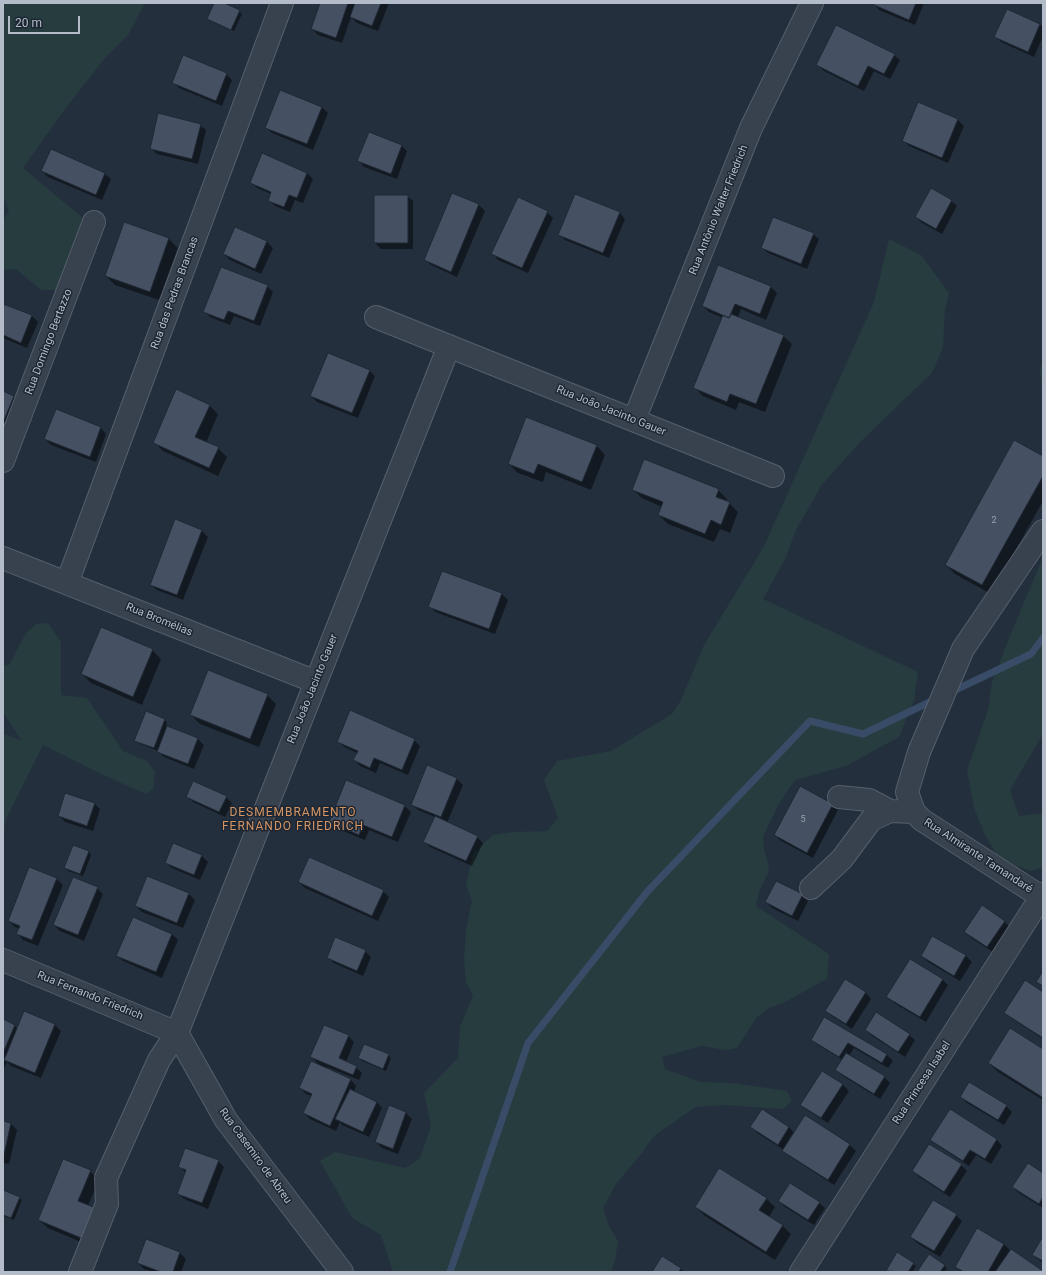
<!DOCTYPE html>
<meta charset="utf-8">
<style>
body{margin:0}
#map{position:relative;width:1046px;height:1275px;overflow:hidden;background:#242f3e;font-family:Roboto,sans-serif}
canvas{display:block}
.frame{position:absolute;inset:0;border:4px solid #b4bcc9;pointer-events:none}
.scale{position:absolute;left:8px;top:16px;width:72px;height:18px;box-sizing:border-box;border:2px solid #b4bcc9;border-top:0;padding-left:5px;font-size:12px;line-height:14px;white-space:nowrap;color:#b4bcc9;-webkit-text-stroke:3px #1d2633;paint-order:stroke}
</style>
<div id="map">
<canvas width="1046" height="1275"></canvas>
<div class="frame"></div>
<div class="scale">20 m</div>
</div>
<script>
const ctx = document.querySelector('canvas').getContext('2d');
ctx.lineJoin = 'round';
function fillPath(path, color) { ctx.fillStyle = color; ctx.fill(path, 'evenodd'); }
const shape = rows => new Path2D(rows.map(r => 'M' + r).join(''));
function stroke(path, color, width, dash) { ctx.strokeStyle = color; ctx.lineWidth = width; ctx.lineCap = dash ? 'butt' : 'round'; ctx.setLineDash(dash || []); ctx.stroke(path); }
function write(font, color, halo, rows, align = 'center') {
  ctx.font = font + ' Roboto,sans-serif'; ctx.lineWidth = 3; ctx.setLineDash([]); ctx.textBaseline = 'middle'; ctx.strokeStyle = halo; ctx.fillStyle = color; for (const [text, x, y, turn = 0] of rows) {
    ctx.save(); ctx.translate(x, y); ctx.rotate((+turn || 0) * Math.PI / 180); ctx.textAlign = isNaN(turn) ? turn : align; if (halo) ctx.strokeText(text, 0, 0); ctx.fillText(text, 0, 0); ctx.restore();
  }
}
fillPath(shape([
 [3,3,145,3,128,35,105,58,62,113,23,168,83,218,75,255,56,290,41,290,16,269,3,270,3,221,9,211,3,195],
 [889,239,921,255,949,293,945,309,943,348,932,373,861,441,821,486,796,530,785,559,763,599,918,672,914,700,899,737,846,766,795,780,780,802,763,837,764,849,769,866,768,873,759,892,756,906,829,954,827,979,785,1002,769,1008,757,1017,737,1048,725,1050,702,1046,662,1057,665,1069,701,1082,733,1083,787,1091,792,1101,783,1109,725,1105,696,1107,655,1135,641,1154,616,1184,603,1208,609,1226,618,1241,615,1260,611,1272,393,1272,381,1235,352,1218,320,1161,335,1152,406,1168,420,1158,431,1126,424,1093,458,1058,460,1026,473,996,466,982,464,959,466,929,472,901,466,885,473,853,493,835,513,832,547,831,558,818,544,780,557,761,611,751,672,714,681,700,704,645,763,548,874,302],
 [1043,362,1043,400,1040,369],
 [1043,557,1043,734,1010,790,1019,816,1043,813,1043,867,1031,871,999,859,984,833,974,808,967,770,988,710,992,682,1009,638],
 [48,623,61,642,61,695,87,698,123,751,147,761,155,772,154,783,153,789,146,794,99,773,43,745,6,819,3,834,3,734,21,740,3,712,3,666,9,665,26,633,36,624]
]), '#263c3f');
fillPath(shape([
 [215,3,221,3,239,11,242,14,234,31,211,21,208,18],
 [321,3,354,3,356,5,356,3,389,3,378,31,357,23,351,17,342,43,318,35,312,29],
 [874,3,924,3,915,25,879,10],
 [1007,10,1040,24,1043,28,1043,36,1034,57,1001,42,995,36],
 [894,55,900,60,890,79,874,71,864,91,824,71,818,65],
 [226,74,232,80,222,106,179,88,173,82],
 [281,91,322,107,328,113,313,150,272,133,266,127],
 [919,104,958,120,964,126,948,163,909,146,903,140],
 [200,125,206,130,198,164,157,154,151,148],
 [401,145,407,151,397,179,364,167,359,161],
 [51,150,105,174,111,179,102,200,48,177,42,171],
 [307,173,313,179,303,203,295,200,290,212,275,206,269,200,271,194,257,188,251,182],
 [452,194,479,205,485,211,457,277,431,265,425,260],
 [407,196,413,201,413,249,381,249,375,243],
 [951,201,957,206,942,234,922,223,916,217],
 [547,212,553,218,528,273,498,260,493,254],
 [620,213,625,219,609,258,565,240,559,234],
 [236,229,267,242,273,248,261,274,230,260,224,254],
 [813,234,819,239,807,269,768,253,762,247],
 [169,239,178,248,159,300,115,285,106,276],
 [719,266,771,287,777,293,766,320,741,309,738,317,783,336,792,344,765,412,739,402,736,410,703,396,694,387,723,318,709,312,703,306],
 [267,286,273,292,260,326,234,316,230,325,210,317,205,311],
 [3,305,32,316,38,322,27,348,3,338],
 [369,370,375,376,358,418,317,402,311,396],
 [3,393,14,397,19,403,10,425,3,422],
 [209,405,218,414,206,443,218,448,227,457,218,476,163,451,154,442],
 [527,419,597,446,605,455,591,490,546,472,543,482,518,473,509,464],
 [101,428,106,434,96,462,51,445,45,439],
 [1043,457,1043,501,991,594,955,574,946,565],
 [633,490,718,490,727,499,726,502,729,503,738,512,730,533,720,529,714,542,668,524,659,515,662,507,642,498],
 [176,521,202,531,208,537,183,600,157,590,151,585],
 [442,572,502,594,508,600,495,634,435,612,430,606],
 [152,650,161,659,142,705,91,683,82,674],
 [267,695,276,704,259,747,200,724,191,715],
 [147,713,165,720,167,723,166,727,198,739,204,745,194,769,164,757,158,751,138,743,135,741],
 [414,740,420,746,408,775,380,763,376,773,360,766,354,760,357,753,344,747,338,741],
 [428,767,457,779,463,785,447,823,477,837,483,843,472,866,430,847,424,841,435,817,418,810,412,804],
 [347,782,405,806,411,812,398,842,369,830,365,840,336,828,330,822],
 [187,796,226,797,232,803,225,817,193,802],
 [95,804,100,809,93,831,65,822,59,816],
 [832,804,838,810,813,858,781,841,775,835],
 [174,844,202,856,208,862,200,880,172,868,166,863],
 [73,846,89,852,91,855,83,876,68,871,65,868],
 [30,868,57,879,63,885,38,946,23,940,18,934,20,929,15,927,9,921],
 [148,877,189,894,195,900,183,928,142,912,136,906],
 [299,882,383,891,389,897,378,921,305,888],
 [97,888,103,894,84,941,60,931,54,925],
 [802,895,808,901,798,921,772,908,766,902],
 [134,918,172,934,178,940,162,978,123,961,117,955],
 [1004,921,1010,927,993,952,971,938,966,932],
 [933,937,966,956,972,962,960,981,928,962,922,956],
 [365,951,371,957,363,976,334,963,328,957],
 [942,979,948,985,926,1022,894,1003,888,997],
 [846,980,866,993,871,999,852,1029,832,1016,826,1010],
 [1043,993,1043,1039,1011,1018,1005,1013],
 [25,1013,55,1025,61,1031,41,1078,11,1066,7,1062,3,1071,3,1020,15,1026,18,1029],
 [825,1019,887,1055,893,1061,888,1068,854,1048,849,1056,884,1077,890,1083,880,1099,843,1076,837,1070,843,1060,818,1045,812,1040],
 [866,1030,909,1035,915,1040,905,1057,872,1036],
 [348,1036,354,1042,346,1062,356,1067,362,1073,359,1080,327,1067,327,1069,351,1080,356,1086,354,1092,377,1102,382,1108,369,1137,342,1125,340,1122,336,1131,310,1119,304,1113,312,1096,306,1094,300,1088,320,1066,312,1057],
 [1043,1050,1043,1100,998,1072,989,1063],
 [388,1055,391,1058,386,1071,362,1061,359,1058],
 [822,1072,843,1085,849,1091,828,1123,807,1110,801,1104],
 [961,1097,1006,1106,1012,1112,1004,1125,967,1103],
 [390,1107,406,1113,412,1119,398,1154,382,1148,376,1142],
 [950,1110,997,1140,1002,1146,991,1164,976,1155,969,1166,937,1145,931,1139],
 [805,1117,850,1145,856,1151,834,1185,789,1156,784,1150,757,1133,752,1127,789,1127,794,1133],
 [3,1122,11,1124,17,1130,9,1164,3,1163],
 [218,1161,224,1167,208,1209,184,1199,178,1193,186,1173,179,1166],
 [961,1165,967,1171,950,1197,919,1177,913,1171],
 [90,1171,99,1180,88,1206,95,1248,48,1228,39,1220],
 [1043,1174,1043,1208,1019,1193,1013,1187],
 [3,1191,19,1198,22,1200,14,1220,3,1216],
 [766,1198,775,1207,769,1217,782,1225,791,1234,775,1260,705,1216,696,1207],
 [779,1201,819,1203,825,1208,814,1225,785,1207],
 [956,1215,962,1221,940,1257,917,1243,911,1237],
 [1043,1238,1043,1263,1033,1255],
 [146,1241,180,1253,186,1259,181,1272,153,1272,144,1269,138,1263],
 [1004,1244,1011,1251,1043,1272,962,1272,956,1266],
 [897,1254,916,1266,912,1272,887,1271],
 [662,1257,681,1269,684,1272,653,1272],
 [944,1265,947,1268,944,1272,919,1272]
]), '#0007');
stroke(shape([
 [949,693,1031,654,1043,638],
 [450,1272,528,1043,647,892,810,721,863,734,936,699]
]), '#394c67', 7);
const building = shape([
 [214,3,224,3,240,10,231,30,207,19,214,3],
 [320,3,348,3,336,38,311,29,320,3],
 [355,3,381,3,372,26,350,17,355,3],
 [872,3,916,3,909,20,872,4,872,3],
 [1007,9,1040,24,1028,52,994,37,1007,9],
 [836,25,895,54,884,74,868,66,858,86,816,65,836,25],
 [183,55,227,73,216,101,172,83,183,55],
 [280,90,322,107,307,144,265,128,280,90],
 [918,102,958,119,942,158,902,141,918,102],
 [158,113,201,124,192,159,150,149,158,113],
 [369,132,402,145,391,174,357,161,369,132],
 [51,149,105,173,96,195,41,171,51,149],
 [262,153,307,173,297,198,289,195,284,207,268,201,271,192,250,183,262,153],
 [931,188,952,200,936,229,915,217,931,188],
 [452,193,479,204,451,272,424,260,452,193],
 [575,194,620,212,603,253,558,235,575,194],
 [374,195,408,195,408,243,374,243,374,195],
 [518,197,548,211,522,268,491,254,518,197],
 [773,217,814,233,801,264,761,248,773,217],
 [124,222,169,238,150,292,105,276,124,222],
 [235,227,267,241,255,269,223,254,235,227],
 [718,265,771,286,760,314,735,304,729,318,702,306,718,265],
 [221,267,268,285,254,321,228,311,224,320,203,312,221,267],
 [3,304,32,315,21,343,3,335,3,304],
 [731,314,784,335,756,404,730,394,727,402,693,388,723,315,729,318,731,314],
 [328,353,370,370,352,413,310,396,328,353],
 [176,389,210,405,195,437,219,447,209,468,153,443,176,389],
 [3,391,14,396,4,420,3,419,3,391],
 [56,409,101,427,90,457,44,439,56,409],
 [526,417,597,445,582,482,538,464,534,474,508,464,526,417],
 [1014,440,1043,456,1043,476,982,585,945,565,1014,440],
 [644,459,719,489,716,497,730,502,721,525,711,520,705,534,658,515,663,502,632,490,644,459],
 [175,519,202,530,177,595,150,585,175,519],
 [442,571,502,593,489,629,428,607,442,571],
 [101,627,153,649,133,697,81,674,101,627],
 [208,670,268,694,250,739,190,715,208,670],
 [350,710,415,739,402,770,374,758,370,768,353,760,358,751,337,742,350,710],
 [146,711,165,719,154,748,134,741,146,711],
 [167,726,198,738,188,764,157,752,167,726],
 [427,765,457,778,441,817,411,805,427,765],
 [346,780,405,805,392,837,363,825,359,835,329,822,346,780],
 [193,781,227,796,219,812,186,797,193,781],
 [800,786,833,804,807,853,774,835,800,786],
 [65,793,95,803,87,826,58,816,65,793],
 [435,816,478,836,466,861,423,842,435,816],
 [173,843,202,855,194,875,165,863,173,843],
 [73,845,89,851,80,874,64,868,73,845],
 [309,857,384,890,372,916,298,882,309,857],
 [29,867,57,878,32,940,16,934,20,926,8,921,29,867],
 [147,876,189,893,177,923,135,906,147,876],
 [73,877,98,887,78,935,53,925,73,877],
 [776,881,803,894,792,916,765,902,776,881],
 [982,905,1005,921,987,947,964,932,982,905],
 [133,917,172,934,156,972,116,956,133,917],
 [932,936,966,955,954,976,921,956,932,936],
 [335,937,366,950,357,971,327,958,335,937],
 [910,959,943,979,920,1017,886,997,910,959],
 [1043,971,1043,986,1036,982,1043,971],
 [845,979,866,992,846,1024,825,1011,845,979],
 [1025,980,1043,992,1043,1038,1004,1013,1025,980],
 [24,1011,55,1024,35,1073,4,1060,24,1011],
 [876,1012,910,1034,898,1052,865,1030,876,1012],
 [824,1017,887,1054,882,1063,848,1043,839,1057,811,1040,824,1017],
 [3,1019,15,1025,3,1053,3,1019],
 [324,1025,349,1035,339,1058,357,1066,353,1075,310,1057,324,1025],
 [1010,1028,1043,1049,1043,1095,1042,1097,988,1063,1010,1028],
 [364,1044,389,1054,383,1069,358,1058,364,1044],
 [846,1053,885,1076,874,1094,835,1070,846,1053],
 [311,1061,351,1079,330,1126,303,1113,312,1094,299,1088,311,1061],
 [822,1071,843,1084,821,1118,800,1105,822,1071],
 [969,1082,1007,1105,998,1120,960,1097,969,1082],
 [350,1089,377,1102,363,1132,335,1119,350,1089],
 [389,1105,406,1112,393,1149,375,1142,389,1105],
 [762,1109,789,1127,778,1145,750,1127,762,1109],
 [950,1109,997,1139,985,1159,970,1150,963,1161,930,1140,950,1109],
 [805,1115,850,1144,828,1180,782,1151,805,1115],
 [3,1121,11,1123,3,1159,3,1121],
 [929,1144,962,1164,944,1192,912,1171,929,1144],
 [185,1148,219,1160,202,1203,177,1194,186,1170,178,1167,185,1148],
 [63,1159,91,1170,78,1201,98,1209,86,1240,38,1220,63,1159],
 [1028,1163,1043,1173,1043,1197,1039,1204,1012,1187,1028,1163],
 [719,1168,767,1198,759,1210,783,1225,766,1252,695,1207,719,1168],
 [790,1183,820,1202,808,1220,778,1201,790,1183],
 [3,1190,20,1197,11,1218,3,1215,3,1190],
 [933,1200,957,1214,934,1251,910,1237,933,1200],
 [977,1228,1004,1244,988,1272,964,1272,955,1267,977,1228],
 [1043,1236,1043,1261,1032,1255,1043,1236],
 [146,1239,180,1252,173,1272,161,1272,137,1263,146,1239],
 [1011,1249,1043,1271,1043,1272,995,1272,1011,1249],
 [897,1252,914,1263,908,1272,886,1271,897,1252],
 [929,1254,945,1265,940,1272,917,1272,929,1254],
 [662,1256,681,1268,679,1272,652,1272,662,1256]
]);
fillPath(building, '#455162');
stroke(building, '#1f2835', 1);
const minor = shape([
 [376,317,773,476],
 [634,420,751,128,812,3],
 [3,461,94,222],
 [1043,531,963,649,919,752,907,792,914,812,922,820,1043,898],
 [3,558,316,682],
 [67,583,282,3],
 [839,797,869,800,890,811],
 [811,888,842,859,871,820,890,811,914,812],
 [3,960,177,1033],
 [177,1033,226,1120,342,1272],
 [80,1272,107,1204,106,1178,159,1060,177,1033,449,346],
 [801,1272,1043,894]
]);
stroke(minor, '#565f6c', 24);
stroke(minor, '#38414e', 22);
write('9px', '#98a1af', null, [
 ["2",994,521],
 ["5",803,820]
]);
write('11px', '#b4bcc9', '#1d2633', [
 ["Rua Antônio Walter Friedrich",719,210,-68],
 ["Rua das Pedras Brancas",175,293,-70],
 ["Rua Domingo Bertazzo",49,342,-69],
 ["Rua João Jacinto Gauer",611,411,22],
 ["Rua Bromélias",159,620,22],
 ["Rua João Jacinto Gauer",313,689,-68],
 ["Rua Almirante Tamandaré",978,856,33],
 ["Rua Fernando Friedrich",90,996,22],
 ["Rua Princesa Isabel",922,1083,-57],
 ["Rua Casemiro de Abreu",255,1156,54]
]);
ctx.letterSpacing = '1px';
write('12px', '#d59563', '#1d2633', [
 ["DESMEMBRAMENTO",293,813],
 ["FERNANDO FRIEDRICH",293,827]
]);
ctx.letterSpacing = '0px';
</script>
